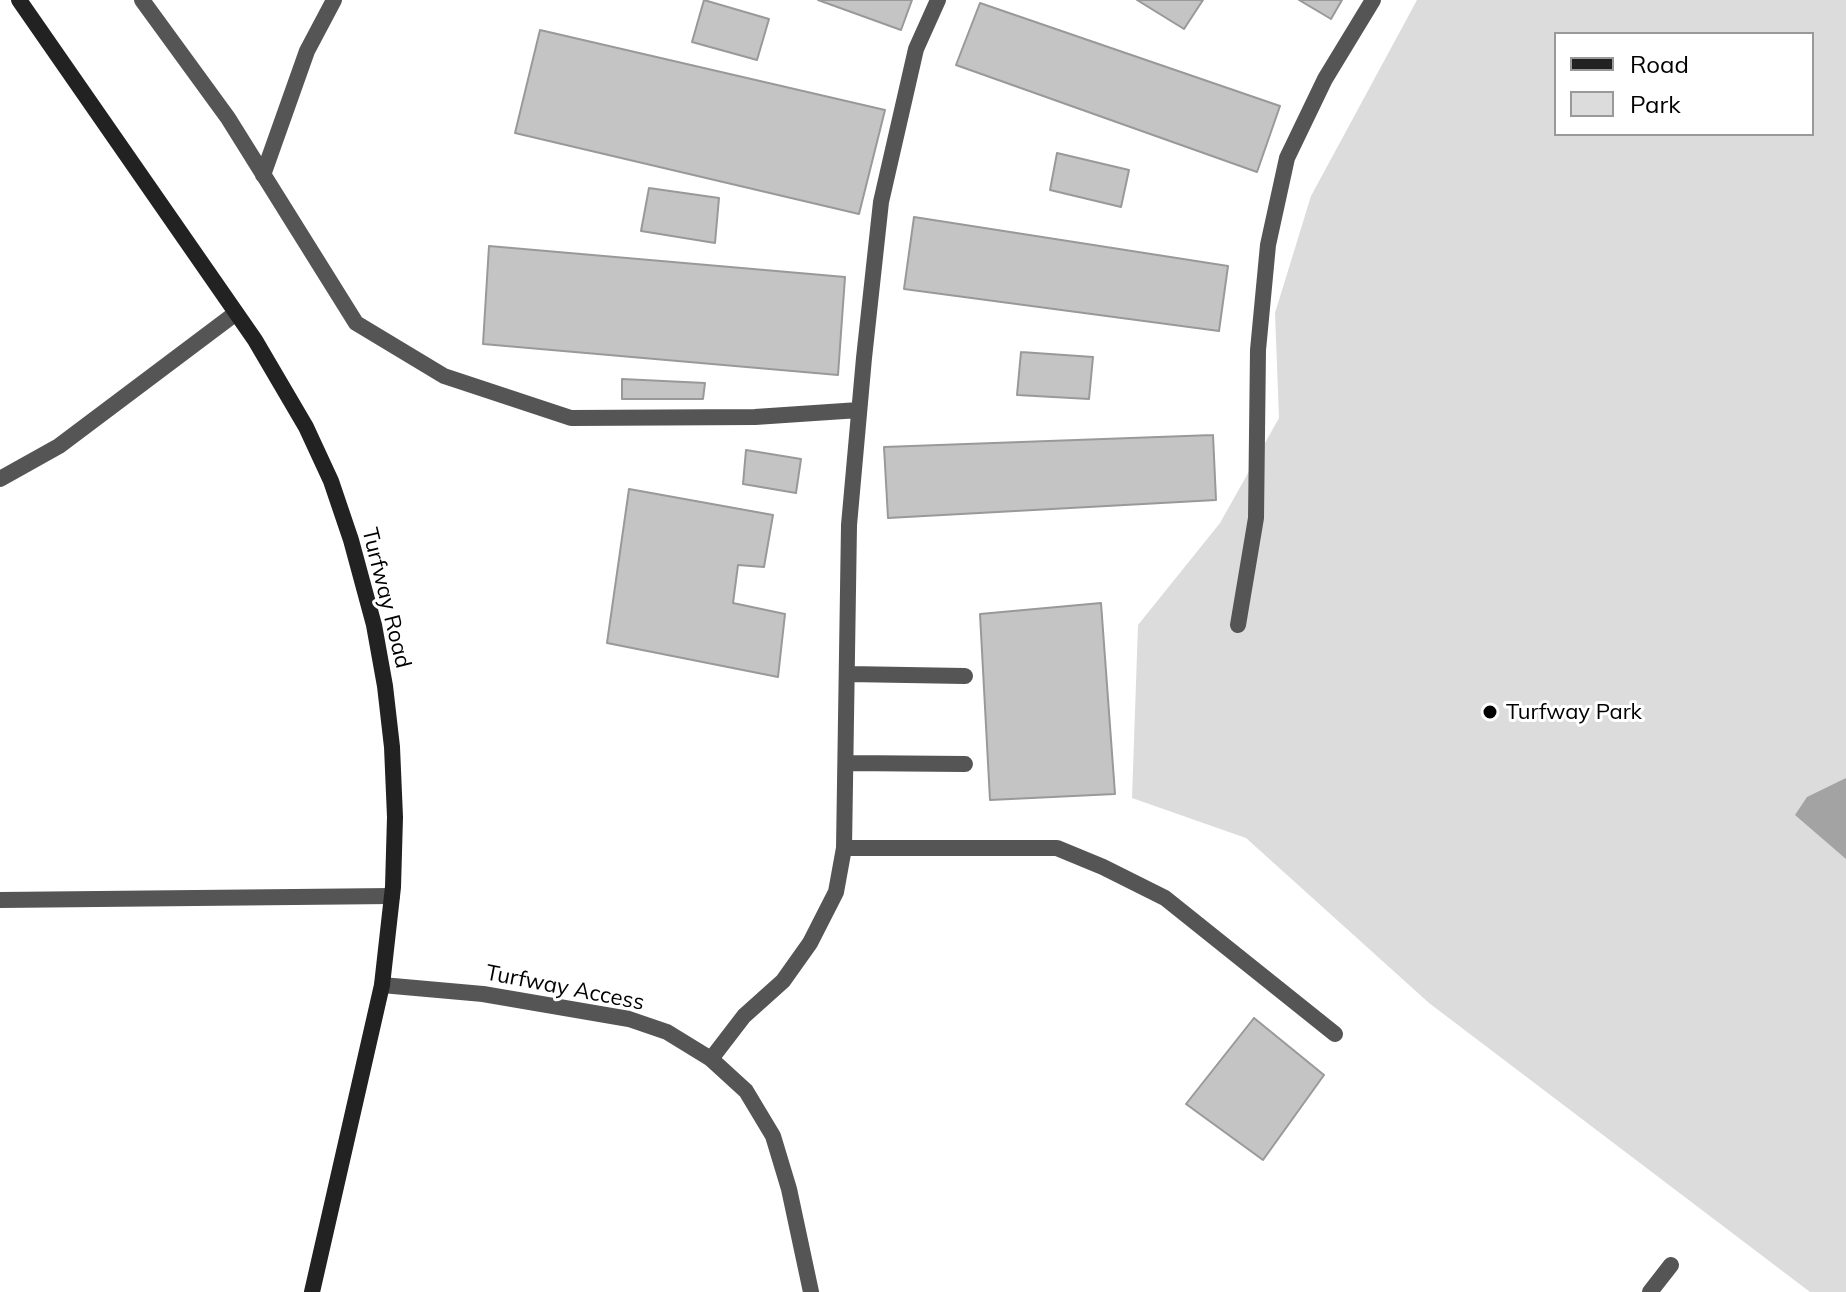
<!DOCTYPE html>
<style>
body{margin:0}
#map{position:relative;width:1846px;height:1292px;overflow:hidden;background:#fff;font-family:Mulish,sans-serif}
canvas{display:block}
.legend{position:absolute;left:1554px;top:32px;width:260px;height:104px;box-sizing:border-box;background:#fff;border:2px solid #999;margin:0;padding:10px 14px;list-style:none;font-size:24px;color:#000}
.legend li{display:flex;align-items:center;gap:16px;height:40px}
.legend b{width:40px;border:2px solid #999}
</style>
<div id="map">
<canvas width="1846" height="1292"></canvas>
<ul class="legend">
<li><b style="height:10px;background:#222"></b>Road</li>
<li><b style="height:22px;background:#dcdcdc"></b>Park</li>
</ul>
</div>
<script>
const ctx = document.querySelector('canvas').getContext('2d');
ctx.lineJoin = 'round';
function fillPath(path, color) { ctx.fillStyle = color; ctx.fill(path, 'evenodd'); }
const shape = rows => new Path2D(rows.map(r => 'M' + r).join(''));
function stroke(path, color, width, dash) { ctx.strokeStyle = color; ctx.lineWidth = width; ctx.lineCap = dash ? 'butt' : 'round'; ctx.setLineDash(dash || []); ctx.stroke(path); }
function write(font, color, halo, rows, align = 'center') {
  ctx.font = font + ' Mulish,sans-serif'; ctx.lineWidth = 6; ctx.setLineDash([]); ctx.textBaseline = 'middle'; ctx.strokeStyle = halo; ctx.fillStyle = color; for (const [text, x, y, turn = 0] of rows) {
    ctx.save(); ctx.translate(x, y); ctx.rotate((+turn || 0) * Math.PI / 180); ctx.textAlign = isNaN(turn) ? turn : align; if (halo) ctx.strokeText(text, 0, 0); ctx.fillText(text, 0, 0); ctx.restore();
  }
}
fillPath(shape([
 [1417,0,1846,0,1846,1292,1810,1292,1429,1003,1246,838,1132,798,1138,625,1220,523,1279,418,1275,313,1311,196],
 [1556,34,1812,34,1812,134,1556,134]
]), '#dcdcdc');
fillPath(shape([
 [1846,778,1846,859,1795,815,1807,797]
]), '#a3a3a3');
const building = shape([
 [704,0,769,19,757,60,692,42,704,0],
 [818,0,912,0,901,30,818,0],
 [1137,0,1203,0,1184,29,1137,0],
 [1299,0,1342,0,1331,19,1299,0],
 [980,3,1280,106,1257,172,956,65,980,3],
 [540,30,885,110,859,214,515,133,540,30],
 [1057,153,1129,170,1121,207,1050,190,1057,153],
 [649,188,719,198,715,243,641,231,649,188],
 [914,217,1228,266,1219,331,904,289,914,217],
 [489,246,845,277,838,375,483,344,489,246],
 [1021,352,1093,357,1089,399,1017,395,1021,352],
 [622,379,705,383,703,399,622,399,622,379],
 [1213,435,1216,500,888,518,884,447,1213,435],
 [746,450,801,459,796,493,743,484,746,450],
 [629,489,773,515,764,567,738,565,733,603,785,614,778,677,607,643,629,489],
 [1101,603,1115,794,990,800,980,614,1101,603],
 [1254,1018,1324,1075,1263,1160,1186,1104,1254,1018]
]);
fillPath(building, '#c4c4c4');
stroke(building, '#999', 2);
stroke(shape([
 [142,0,228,118,356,323,444,376,571,418,755,417,859,410],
 [263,175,307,51,334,0],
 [0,479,59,446,236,313],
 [1238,625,1256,518,1258,350,1268,245,1287,158,1325,79,1373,0],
 [848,674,965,676],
 [846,763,965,764],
 [844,848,1057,848,1103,867,1165,898,1335,1034],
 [0,900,392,896],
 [711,1059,744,1016,783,981,810,943,836,892,844,848,849,525,864,358,881,202,916,49,938,0],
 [1650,1292,1671,1265]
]), '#555', 16);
stroke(shape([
 [382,985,483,994,629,1019,667,1032,711,1059,746,1091,773,1136,789,1189,811,1292]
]), '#555', 16);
stroke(shape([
 [19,0,255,340,306,427,331,481,351,540,374,625,385,686,392,747,395,817,393,887,382,985,312,1292]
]), '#222', 16);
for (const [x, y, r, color] of [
 [1490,712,8,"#000"]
]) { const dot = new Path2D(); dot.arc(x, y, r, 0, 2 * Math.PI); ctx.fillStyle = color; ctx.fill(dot); stroke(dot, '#fff', 3); }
write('22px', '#000', '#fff', [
 ["Turfway Road",386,598,76],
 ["Turfway Access",565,988,11]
]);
write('22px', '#000', '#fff', [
 ["Turfway Park",1506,712]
], 'left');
</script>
